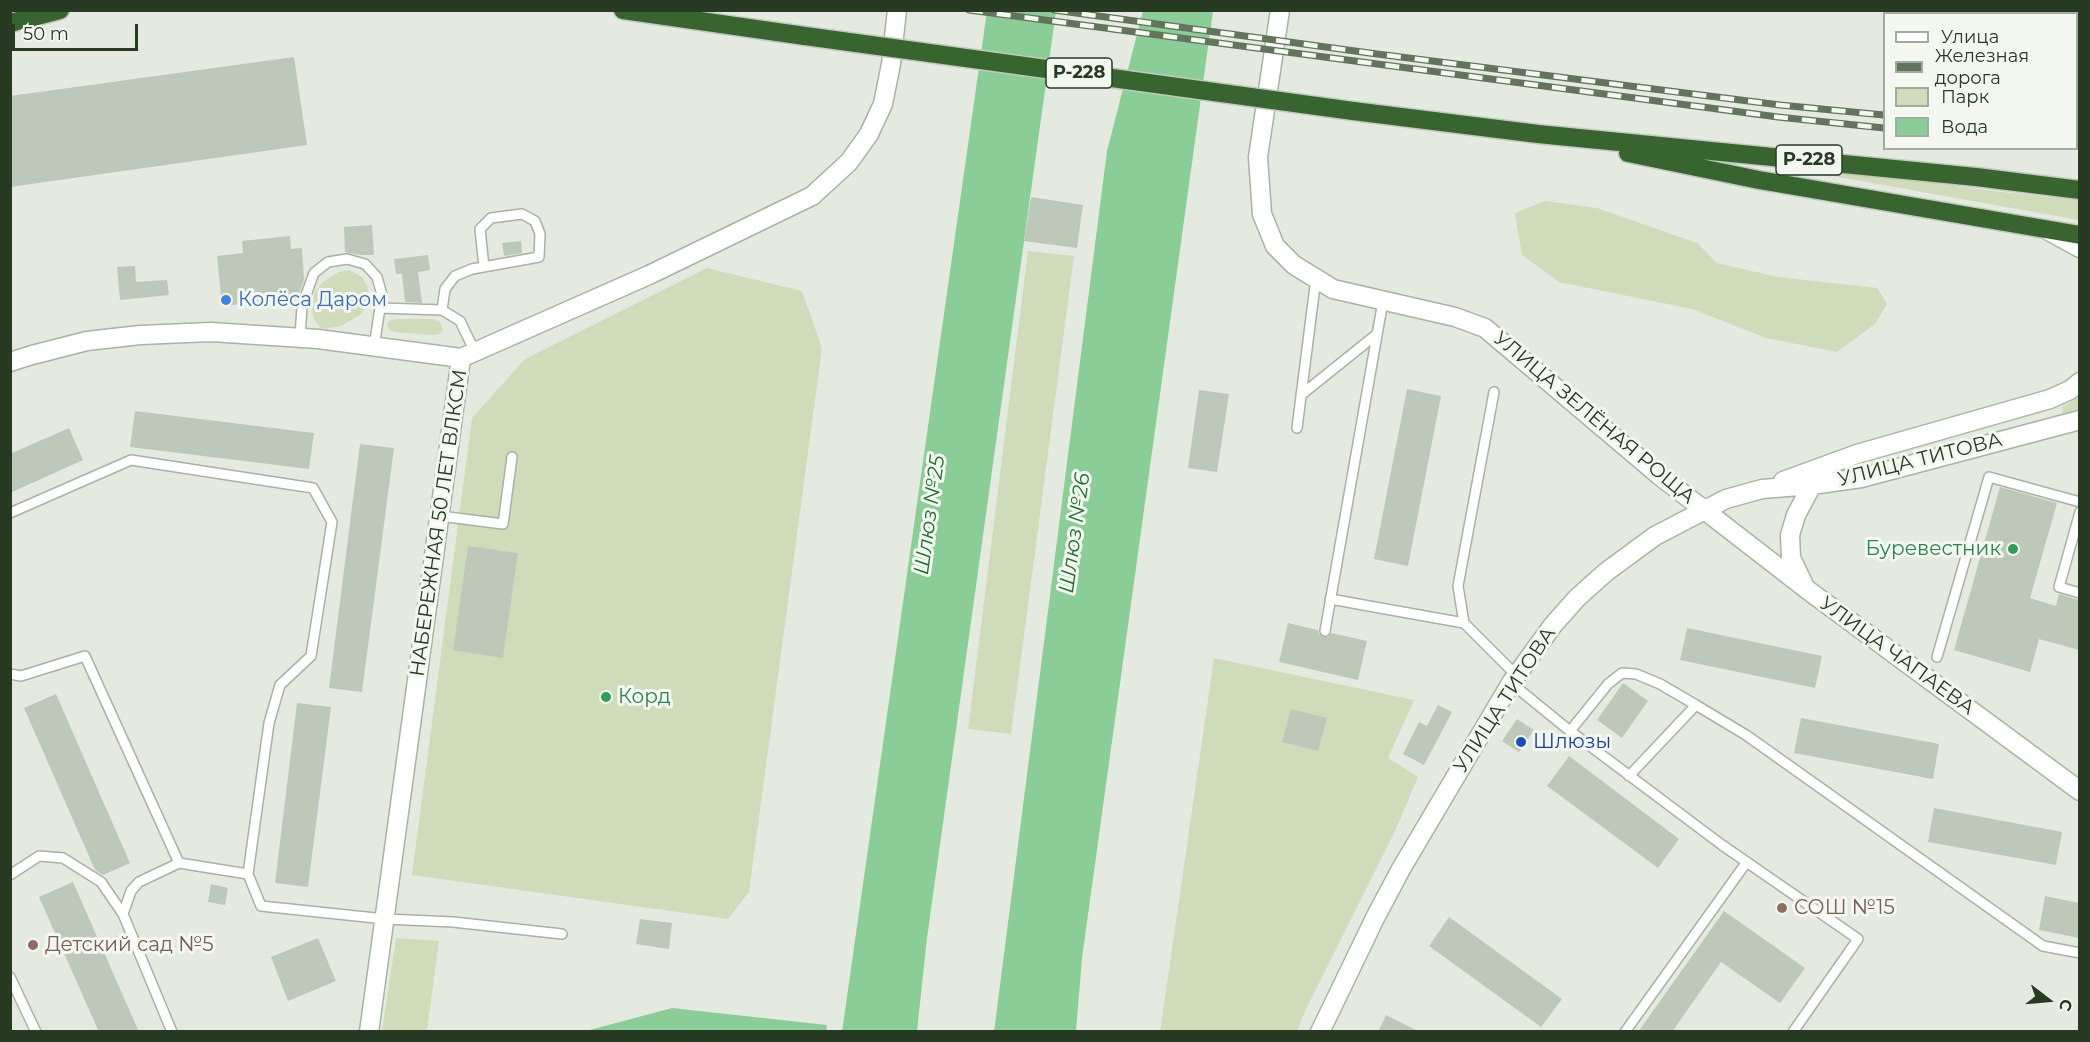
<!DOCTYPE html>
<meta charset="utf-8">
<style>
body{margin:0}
#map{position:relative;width:2090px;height:1042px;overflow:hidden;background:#e4eae0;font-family:Montserrat,sans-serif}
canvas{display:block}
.frame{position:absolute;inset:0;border:12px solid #273a22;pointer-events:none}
.legend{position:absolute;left:1883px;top:12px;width:195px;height:138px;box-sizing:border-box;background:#f3f7f0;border:2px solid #a1ab9e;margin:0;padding:8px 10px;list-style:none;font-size:18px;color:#273a22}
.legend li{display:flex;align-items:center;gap:12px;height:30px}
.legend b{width:30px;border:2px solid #a1ab9e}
.north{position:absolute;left:2018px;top:970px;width:60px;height:60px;-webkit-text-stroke:4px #f3f7f0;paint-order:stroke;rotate:106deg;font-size:16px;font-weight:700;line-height:24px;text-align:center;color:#273a22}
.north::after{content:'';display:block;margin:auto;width:21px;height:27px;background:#273a22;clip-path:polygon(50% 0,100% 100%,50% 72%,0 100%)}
.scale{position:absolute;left:12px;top:24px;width:126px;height:27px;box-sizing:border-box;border:3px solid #273a22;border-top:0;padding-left:8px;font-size:18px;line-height:21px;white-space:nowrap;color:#273a22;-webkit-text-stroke:4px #f3f7f0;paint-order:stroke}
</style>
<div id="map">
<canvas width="2090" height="1042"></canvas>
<div class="frame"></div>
<ul class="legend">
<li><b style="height:8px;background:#fff"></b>Улица</li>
<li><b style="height:8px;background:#62755c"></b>Железная дорога</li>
<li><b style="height:16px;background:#d0dbba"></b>Парк</li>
<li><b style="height:16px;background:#8acd97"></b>Вода</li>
</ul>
<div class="north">С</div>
<div class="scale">50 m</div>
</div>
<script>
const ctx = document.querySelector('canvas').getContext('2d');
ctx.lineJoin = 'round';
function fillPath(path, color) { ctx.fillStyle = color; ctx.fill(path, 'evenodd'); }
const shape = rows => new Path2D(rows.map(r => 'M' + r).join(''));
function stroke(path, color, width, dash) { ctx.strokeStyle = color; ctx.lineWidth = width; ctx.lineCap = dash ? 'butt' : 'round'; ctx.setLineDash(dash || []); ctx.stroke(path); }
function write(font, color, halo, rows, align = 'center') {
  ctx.font = font + ' Montserrat,sans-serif'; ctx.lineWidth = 6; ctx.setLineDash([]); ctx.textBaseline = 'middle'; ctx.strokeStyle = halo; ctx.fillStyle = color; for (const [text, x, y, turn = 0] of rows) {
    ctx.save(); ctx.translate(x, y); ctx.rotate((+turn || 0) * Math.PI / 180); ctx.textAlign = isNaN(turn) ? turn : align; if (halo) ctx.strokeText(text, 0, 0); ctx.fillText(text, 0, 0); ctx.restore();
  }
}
fillPath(shape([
 [1778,160,1992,191,2079,200,2079,220,1777,166],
 [1545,201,1597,208,1697,243,1717,263,1778,277,1877,288,1887,304,1875,324,1837,352,1766,338,1692,309,1559,282,1522,255,1515,213],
 [1028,251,1074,256,1011,734,968,729],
 [707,268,802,291,822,348,749,892,728,919,412,875,472,418,525,359],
 [349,270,362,277,368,287,369,299,366,307,360,315,341,326,324,329,319,326,314,319,311,307,315,292,323,282,339,272],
 [395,319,433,319,440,322,443,330,439,334,433,335,394,332,389,330,387,326,389,321],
 [2079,397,2079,410,2063,415,2062,407],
 [1214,658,1414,700,1388,758,1418,777,1396,829,1305,1011,1297,1031,1160,1032],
 [396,938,439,941,427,1031,382,1031]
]), '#d0dbba');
fillPath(shape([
 [987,11,1056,11,927,938,917,1031,842,1032],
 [1143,11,1213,11,1082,958,1076,1031,994,1032,1107,151],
 [672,1008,827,1025,826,1032,586,1031]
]), '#8acd97');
fillPath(shape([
 [294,57,307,145,10,187,10,96],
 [1031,197,1083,205,1077,248,1024,241],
 [372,225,374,255,360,255,345,252,344,227],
 [290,236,291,249,302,248,304,280,297,300,222,306,217,256,243,253,242,241],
 [521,241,522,253,504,256,502,243],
 [428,255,430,270,418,272,422,303,405,302,402,274,396,274,394,259],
 [135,266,136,282,167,280,169,295,120,300,117,267],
 [1407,389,1441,396,1408,566,1374,559],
 [1199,390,1229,394,1217,472,1188,468],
 [135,411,314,433,309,469,130,447],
 [69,428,83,460,10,493,10,454],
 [360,444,394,448,362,692,329,688],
 [2000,487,2057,503,2030,598,2056,606,2059,594,2079,600,2079,650,2039,639,2030,672,1954,650],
 [468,546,518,553,503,658,453,650],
 [1288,623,1318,630,1319,634,1323,637,1328,637,1331,633,1367,641,1358,680,1279,662],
 [1687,628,1822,656,1815,688,1680,660],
 [1623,683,1648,701,1622,738,1597,720],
 [56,694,130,863,103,875,95,870,24,708],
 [297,703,331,707,308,887,275,883],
 [1438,705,1452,712,1424,765,1403,754,1419,722,1427,726],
 [1291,709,1327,718,1318,751,1282,742],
 [1801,718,1939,744,1933,779,1794,753],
 [1517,719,1534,730,1519,752,1502,741],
 [1569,756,1679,839,1658,868,1547,786],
 [1934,808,2062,832,2056,865,1928,842],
 [73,882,139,1032,99,1032,39,897],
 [211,884,228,888,225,905,208,902],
 [2045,896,2079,903,2079,938,2039,930],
 [1724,911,1805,968,1780,1003,1721,962,1672,1032,1638,1032],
 [1449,917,1562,999,1541,1027,1429,946],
 [640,919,672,923,669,949,636,944],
 [318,938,336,981,288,1001,271,957],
 [1386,1015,1420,1032,1378,1032]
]), '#bec8b9');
const lane = shape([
 [380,308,442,310,460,321,475,352],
 [442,310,445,289,455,276,472,269,539,257,540,234,535,221,522,214,491,218,480,229,484,267],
 [300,338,302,306,314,273,328,262,347,259,365,264,377,277,382,295,374,347],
 [1494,392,1458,586,1464,623,1516,675],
 [1301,395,1377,334],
 [1297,428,1316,278],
 [2080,512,2059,587,2080,593],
 [10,513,131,460,313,488,332,522,311,656,280,685,269,723,248,874,261,906,385,919,453,922,562,934],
 [440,516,503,524,512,457],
 [1330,599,1464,623],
 [1325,631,1383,301],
 [1937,657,1989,477,2080,502],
 [10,674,21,676,85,656,179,863],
 [1511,683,1570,731,1722,845,1858,939,1793,1032],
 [1570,731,1608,684,1622,673,1636,674,1660,684,1696,705],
 [1629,776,1696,705,1746,735,2043,946,2080,953],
 [10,875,39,856,63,858,101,882,123,914],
 [10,977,36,1032],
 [172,1032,123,914,131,891,139,882,179,863,248,874],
 [1625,1032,1746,863]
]);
const street = shape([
 [1280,10,1258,157,1262,214,1275,246,1294,265,1333,289,1455,317,1485,328,1660,476,1703,509],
 [461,358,649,275,812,196,849,162,869,134,883,104,891,64,897,10]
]);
const secondary = shape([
 [2049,231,2080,248],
 [10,362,32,355,87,341,140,335,211,332,318,339,461,358,369,1032],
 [1783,481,1857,454,2050,399,2070,390,2080,382],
 [1703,509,1805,588,2080,791],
 [1803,583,1791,558,1790,535,1796,515,1812,485],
 [1320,1032,1375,918,1401,869,1511,683,1553,625,1577,598,1606,572,1655,536,1726,499,1762,489,1812,485,1861,478,2080,420]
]);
const highway = shape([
 [623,10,805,36],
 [10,23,60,10],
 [1353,111,1538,134,1976,177,2080,190],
 [1628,153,1759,180,2080,235]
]);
stroke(lane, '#a8b2a3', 12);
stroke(street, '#a8b2a3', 21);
stroke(secondary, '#a6b5a0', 21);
stroke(highway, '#c3c8c1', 21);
stroke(lane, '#fff', 9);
stroke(street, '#fff', 18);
stroke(secondary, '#fff', 18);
stroke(highway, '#38642f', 18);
const rail = shape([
 [969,10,1778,117,1884,128],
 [1054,10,1377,54,1780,105,1884,115],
 [2076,132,2080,132],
 [2076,144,2080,145]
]);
stroke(rail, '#62755c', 7);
stroke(rail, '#f3f7f0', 4.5, [14]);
const highwayBridge = shape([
 [805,36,1353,111]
]);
stroke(highwayBridge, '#c3c8c1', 21, []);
stroke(highwayBridge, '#38642f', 18);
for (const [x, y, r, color] of [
 [226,300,6,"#3f7fe0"],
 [2013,549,6,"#2e9e5b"],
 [606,697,6,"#2e9e5b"],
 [1521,742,6,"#1a4fb4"],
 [1782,908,6,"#8d6e63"],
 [33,945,6,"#8d6e63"]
]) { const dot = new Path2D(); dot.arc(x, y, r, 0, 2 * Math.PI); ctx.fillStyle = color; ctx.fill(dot); stroke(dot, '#f3f7f0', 2); }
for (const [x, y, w] of [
 [1079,73,66],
 [1809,160,66]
]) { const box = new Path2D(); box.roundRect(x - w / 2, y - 15, w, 30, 4.5); ctx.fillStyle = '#f3f7f0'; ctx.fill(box); stroke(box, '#273a22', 1.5); }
write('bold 18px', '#273a22', null, [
 ["Р-228",1079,73],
 ["Р-228",1809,160]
]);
write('20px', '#366cbe', '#f3f7f0', [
 ["Колёса Даром",238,300]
], 'left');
write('20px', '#273a22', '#f3f7f0', [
 ["УЛИЦА ЗЕЛЁНАЯ РОЩА",1594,418,40],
 ["УЛИЦА ТИТОВА",1920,460,-14],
 ["НАБЕРЕЖНАЯ 50 ЛЕТ ВЛКСМ",439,523,-82],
 ["УЛИЦА ЧАПАЕВА",1897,656,36],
 ["УЛИЦА ТИТОВА",1505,700,-57]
]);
write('20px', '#27864d', '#f3f7f0', [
 ["Буревестник",2001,549],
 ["Корд",618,697,"left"]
], 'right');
write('20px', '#164399', '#f3f7f0', [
 ["Шлюзы",1533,742]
], 'left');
write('20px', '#785e54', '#f3f7f0', [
 ["СОШ №15",1794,908],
 ["Детский сад №5",45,945]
], 'left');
write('italic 21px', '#1f7231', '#f3f7f0', [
 ["Шлюз №25",930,515,-82],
 ["Шлюз №26",1075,533,-82]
]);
</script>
